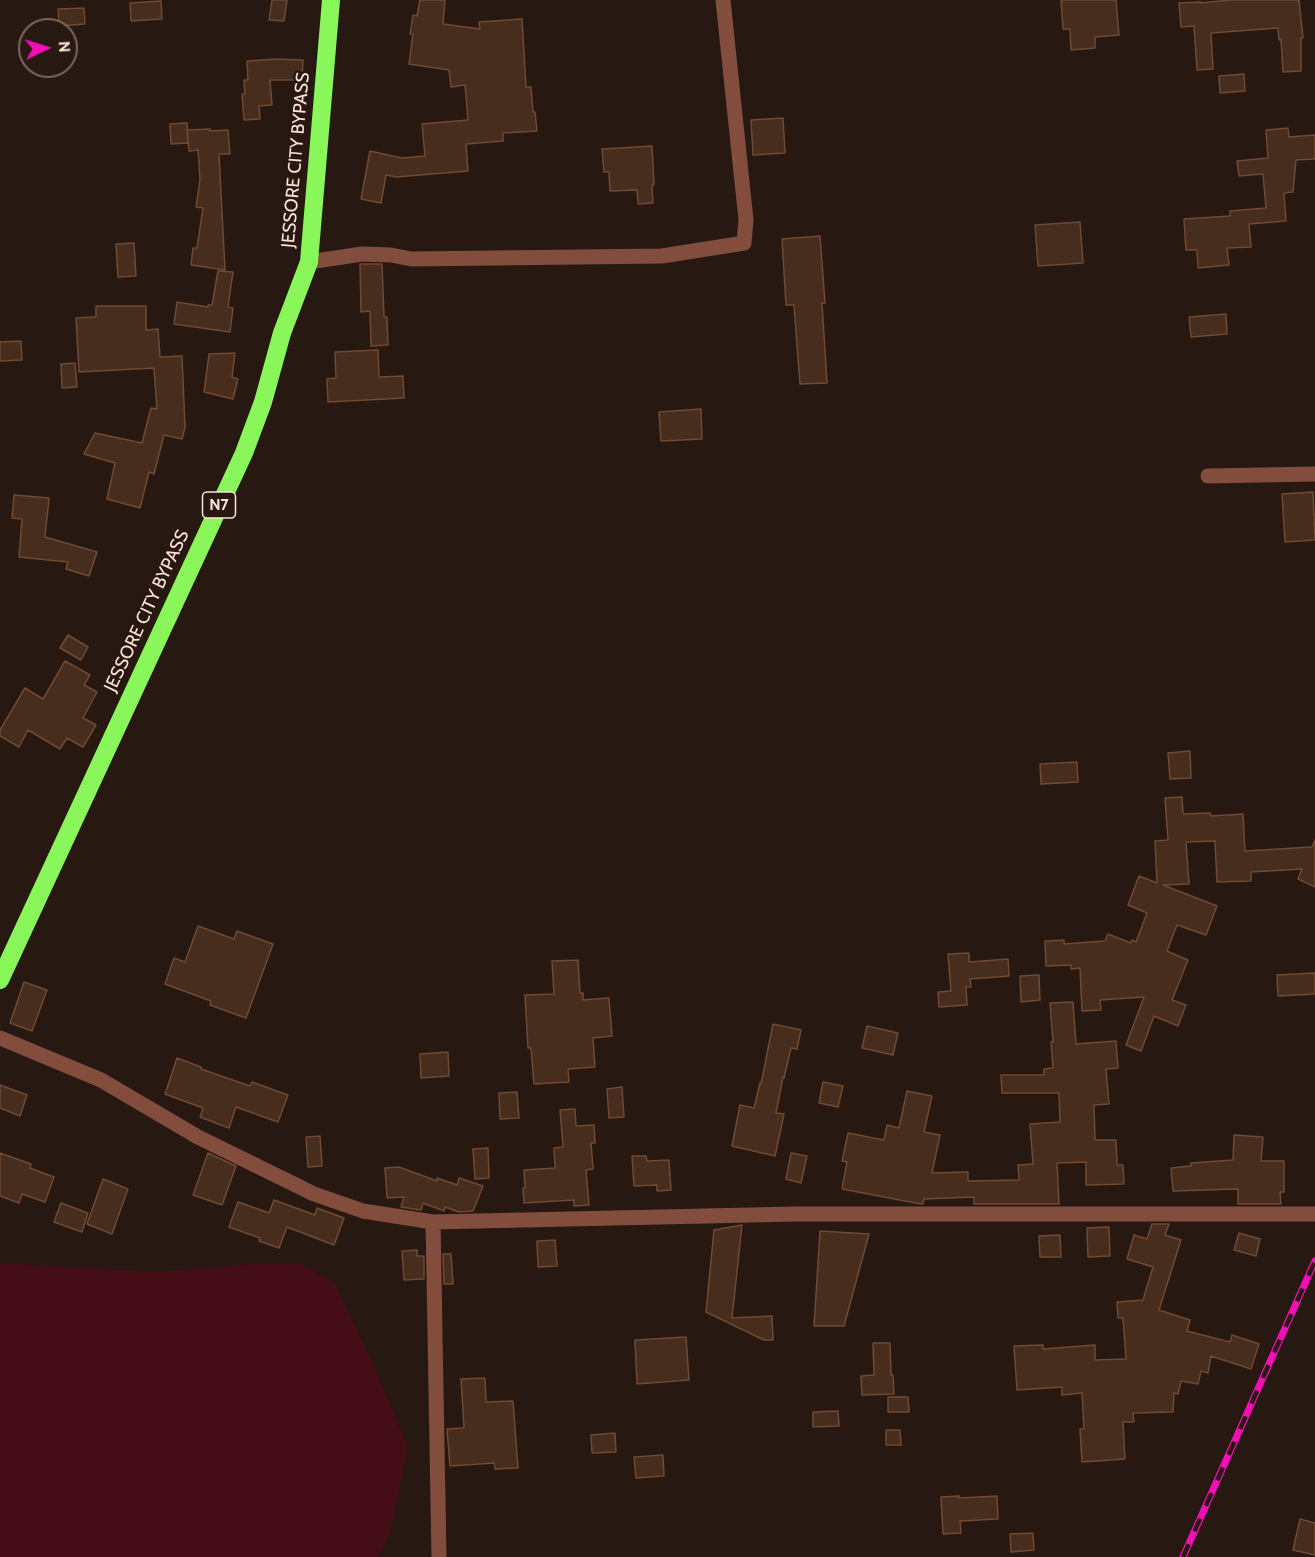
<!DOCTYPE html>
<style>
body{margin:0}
#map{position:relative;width:1315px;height:1557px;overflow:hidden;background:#271811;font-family:Cabin,sans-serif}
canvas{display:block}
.north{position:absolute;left:18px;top:18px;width:60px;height:60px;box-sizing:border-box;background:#271811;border:2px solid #7d6961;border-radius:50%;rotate:86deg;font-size:16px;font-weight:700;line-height:24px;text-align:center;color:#fde3d8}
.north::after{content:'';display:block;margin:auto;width:21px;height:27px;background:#f40eb5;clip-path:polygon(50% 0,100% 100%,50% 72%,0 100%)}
</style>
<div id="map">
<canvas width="1315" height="1557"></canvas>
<div class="north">N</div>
</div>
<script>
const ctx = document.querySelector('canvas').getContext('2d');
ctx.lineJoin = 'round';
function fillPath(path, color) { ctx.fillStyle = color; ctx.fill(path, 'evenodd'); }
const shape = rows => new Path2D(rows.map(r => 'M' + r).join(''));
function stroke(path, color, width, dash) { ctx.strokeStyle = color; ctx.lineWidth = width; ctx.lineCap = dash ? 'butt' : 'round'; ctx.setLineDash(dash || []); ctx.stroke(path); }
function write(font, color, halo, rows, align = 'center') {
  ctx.font = font + ' Cabin,sans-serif'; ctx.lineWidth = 5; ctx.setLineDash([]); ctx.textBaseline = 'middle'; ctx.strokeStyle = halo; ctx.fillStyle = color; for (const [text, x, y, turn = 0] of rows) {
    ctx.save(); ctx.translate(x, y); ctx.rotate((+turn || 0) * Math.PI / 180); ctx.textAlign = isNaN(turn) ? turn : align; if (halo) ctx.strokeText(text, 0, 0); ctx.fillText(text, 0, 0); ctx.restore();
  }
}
fillPath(shape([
 [0,1263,155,1272,253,1264,301,1264,335,1283,372,1362,408,1447,390,1533,379,1557,0,1557]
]), '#440d17');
const building = shape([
 [272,0,287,0,284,21,269,20,272,0],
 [420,0,445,0,443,24,480,29,479,22,522,19,526,87,531,87,533,112,535,112,537,131,503,133,503,141,466,144,468,171,396,177,386,175,381,203,361,199,370,151,402,158,425,156,422,124,468,120,465,85,451,87,449,70,409,64,413,34,410,34,413,15,417,16,420,0],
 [1061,0,1116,0,1119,35,1095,37,1095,48,1071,50,1070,29,1063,29,1061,0],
 [1230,0,1299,0,1303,38,1301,38,1301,71,1283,72,1281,39,1279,40,1278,28,1211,33,1213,69,1197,70,1194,26,1181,27,1179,3,1201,2,1201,3,1230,0],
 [161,1,162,19,131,21,130,3,161,1],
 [84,8,85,24,59,26,58,9,84,8],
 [276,59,303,60,302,80,270,80,272,105,259,106,260,119,244,120,242,94,245,94,244,80,248,80,247,61,276,59],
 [1244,74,1245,91,1220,93,1219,76,1244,74],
 [783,118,785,153,753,155,751,120,783,118],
 [187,123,188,143,171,144,170,124,187,123],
 [1288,128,1289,137,1315,135,1315,159,1296,160,1293,192,1284,193,1286,221,1249,224,1251,247,1227,248,1229,265,1198,268,1197,250,1186,250,1184,219,1230,216,1230,211,1266,208,1263,174,1239,176,1237,161,1268,158,1266,130,1288,128],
 [210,129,210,131,228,130,230,154,219,154,225,270,191,265,193,248,197,248,203,208,196,207,200,180,198,150,189,151,187,130,210,129],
 [652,146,654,185,652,185,653,203,638,204,637,190,610,191,609,172,604,172,602,149,652,146],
 [1080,222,1083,263,1038,266,1035,225,1080,222],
 [820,236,825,303,822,303,827,383,800,384,794,305,786,305,782,239,820,236],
 [134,243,136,276,118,277,116,244,134,243],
 [360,264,382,264,384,317,387,317,388,345,371,346,370,311,361,312,360,264],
 [218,271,233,272,228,307,233,308,230,332,174,324,177,302,208,307,208,305,212,305,218,271],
 [96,306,146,306,146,330,158,329,160,357,182,356,185,427,182,439,164,435,154,474,149,472,140,508,107,499,115,463,84,454,95,433,142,443,151,408,157,409,154,368,79,372,76,318,96,317,96,306],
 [1226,314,1227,334,1191,337,1189,317,1226,314],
 [21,341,22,360,0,361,0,342,21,341],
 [378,350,379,377,403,376,404,398,328,402,327,379,336,378,335,352,378,350],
 [235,353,232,377,238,379,233,399,204,392,209,354,235,353],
 [75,363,77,387,62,388,61,364,75,363],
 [701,409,702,439,661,441,659,412,701,409],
 [1313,492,1315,540,1285,542,1282,494,1313,492],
 [14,495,49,498,45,537,97,552,89,576,66,569,68,562,19,557,22,519,12,518,14,495],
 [68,635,88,647,81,660,60,648,68,635],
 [65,661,90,675,84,685,97,692,83,718,96,725,83,747,67,738,60,749,28,730,19,747,0,736,0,730,25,688,43,699,65,661],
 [1190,751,1191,778,1170,779,1168,753,1190,751],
 [1077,762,1078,782,1041,784,1040,764,1077,762],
 [1182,797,1183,814,1210,813,1211,816,1243,814,1245,851,1312,847,1315,840,1315,887,1298,879,1302,869,1251,872,1251,881,1217,882,1215,841,1186,842,1189,884,1163,885,1217,906,1206,935,1177,925,1167,951,1188,960,1172,1000,1186,1005,1178,1026,1154,1016,1141,1051,1126,1045,1144,997,1100,1000,1101,1010,1082,1011,1080,968,1071,969,1071,965,1046,966,1045,941,1064,940,1064,944,1105,941,1108,934,1131,943,1132,940,1136,942,1147,913,1128,905,1139,876,1157,883,1155,841,1168,840,1165,798,1182,797],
 [198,926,234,939,237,931,273,944,246,1018,210,1005,211,1001,165,984,174,958,185,962,198,926],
 [969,953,969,962,1008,959,1009,976,970,979,971,987,966,987,967,1005,939,1007,938,992,951,991,948,954,969,953],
 [578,960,580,993,583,993,583,1000,609,998,612,1036,593,1038,595,1067,568,1069,569,1082,534,1084,531,1048,528,1048,525,995,554,994,552,961,578,960],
 [1315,973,1315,994,1278,996,1277,975,1315,973],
 [1039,975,1040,1000,1021,1002,1020,976,1039,975],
 [24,982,47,990,32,1031,10,1023,24,982],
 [1073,1002,1076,1044,1116,1041,1118,1068,1106,1069,1109,1104,1094,1105,1095,1140,1116,1140,1117,1165,1123,1165,1124,1184,1086,1185,1086,1162,1057,1163,1059,1204,974,1204,974,1197,924,1199,923,1204,921,1204,842,1189,847,1162,842,1161,848,1133,884,1140,887,1125,899,1128,907,1091,932,1096,924,1132,940,1135,932,1173,968,1172,968,1181,1019,1180,1018,1165,1033,1164,1030,1124,1060,1122,1059,1093,1002,1093,1001,1075,1044,1075,1044,1069,1053,1068,1051,1042,1053,1042,1050,1003,1073,1002],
 [773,1024,801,1030,797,1049,791,1048,784,1078,783,1077,776,1113,784,1114,775,1156,732,1146,740,1105,754,1108,760,1083,761,1084,773,1024],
 [867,1026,898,1033,893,1055,862,1048,867,1026],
 [448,1052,449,1076,421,1078,420,1054,448,1052],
 [177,1058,201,1067,201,1069,250,1086,252,1082,288,1095,278,1122,236,1107,229,1128,200,1117,203,1108,165,1094,177,1058],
 [823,1082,843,1086,838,1107,819,1103,823,1082],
 [0,1085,27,1095,20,1116,0,1108,0,1085],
 [622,1087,624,1117,609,1118,607,1089,622,1087],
 [517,1092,519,1118,500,1119,499,1093,517,1092],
 [575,1109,576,1126,594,1125,595,1143,591,1143,593,1169,586,1170,589,1205,574,1206,574,1200,524,1203,523,1188,525,1188,524,1170,555,1168,554,1148,563,1147,560,1110,575,1109],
 [1234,1135,1263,1137,1261,1161,1284,1161,1284,1192,1280,1192,1281,1204,1238,1204,1238,1189,1173,1191,1171,1168,1191,1166,1191,1163,1233,1160,1234,1135],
 [320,1136,322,1166,308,1167,306,1137,320,1136],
 [488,1148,489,1178,475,1179,473,1149,488,1148],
 [0,1153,31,1164,30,1168,54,1177,45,1202,22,1194,19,1203,0,1196,0,1153],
 [208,1153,236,1166,222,1205,193,1195,208,1153],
 [791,1153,807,1156,801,1183,786,1179,791,1153],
 [632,1156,646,1156,647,1161,669,1160,671,1190,657,1191,657,1185,634,1186,632,1156],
 [399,1167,437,1181,437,1178,457,1185,459,1178,483,1186,473,1211,459,1212,445,1207,444,1211,423,1203,421,1210,401,1207,404,1197,387,1198,385,1168,399,1167],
 [103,1179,128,1189,112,1234,87,1224,103,1179],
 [274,1200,315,1215,317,1208,344,1218,334,1245,287,1227,279,1248,259,1241,260,1238,229,1227,238,1202,269,1213,274,1200],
 [61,1203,88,1213,82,1232,54,1222,61,1203],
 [1152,1224,1169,1224,1165,1235,1181,1240,1159,1310,1190,1320,1187,1331,1230,1342,1232,1335,1259,1344,1251,1369,1211,1356,1208,1373,1201,1371,1198,1384,1181,1381,1178,1394,1174,1393,1173,1412,1133,1413,1134,1422,1123,1422,1125,1459,1082,1462,1080,1429,1084,1429,1082,1393,1062,1395,1062,1387,1017,1390,1014,1346,1043,1345,1043,1349,1095,1345,1095,1360,1126,1359,1123,1318,1118,1318,1117,1302,1143,1300,1153,1267,1127,1259,1134,1235,1147,1239,1152,1224],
 [742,1225,732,1318,772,1316,773,1340,764,1340,706,1312,714,1230,742,1225],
 [1109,1227,1110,1256,1088,1257,1087,1228,1109,1227],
 [820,1231,869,1234,844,1326,814,1326,820,1231],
 [1239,1233,1260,1239,1256,1256,1234,1250,1239,1233],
 [1060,1235,1061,1257,1040,1257,1039,1236,1060,1235],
 [555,1240,557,1266,538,1267,537,1241,555,1240],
 [417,1250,417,1256,424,1256,424,1279,404,1280,402,1251,417,1250],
 [443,1254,451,1254,453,1284,444,1284,443,1254],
 [686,1337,689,1380,637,1384,635,1340,686,1337],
 [873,1343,890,1343,891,1375,893,1375,894,1394,862,1395,861,1376,874,1375,873,1343],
 [485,1378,486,1402,513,1401,518,1468,495,1469,494,1463,450,1466,447,1429,464,1428,461,1379,485,1378],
 [888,1397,908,1397,909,1412,888,1412,888,1397],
 [838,1411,839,1426,813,1427,813,1412,838,1411],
 [886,1430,900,1430,901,1445,886,1445,886,1430],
 [615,1433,616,1452,592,1453,591,1435,615,1433],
 [663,1455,664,1476,636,1478,634,1457,663,1455],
 [959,1496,959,1498,997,1496,998,1519,960,1521,961,1533,943,1534,941,1497,959,1496],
 [1300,1519,1315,1523,1315,1555,1293,1550,1300,1519],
 [1033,1533,1034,1550,1011,1552,1010,1534,1033,1533]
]);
fillPath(building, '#472d1e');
stroke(building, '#724931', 1.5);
stroke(shape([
 [309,262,362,254,391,255,411,259,662,256,744,243,746,220,723,0],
 [1208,476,1315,474],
 [0,1038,101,1080,198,1137,314,1194,363,1211,433,1222],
 [439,1557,433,1222,796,1214,1315,1214]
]), '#834d3e', 15);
stroke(shape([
 [0,980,244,453,263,402,282,333,309,262,331,0]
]), '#89f759', 18);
const rail = shape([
 [1183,1557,1315,1261]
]);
stroke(rail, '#f40eb5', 7);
stroke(rail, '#271811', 4.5, [14]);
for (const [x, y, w] of [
 [219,505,33]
]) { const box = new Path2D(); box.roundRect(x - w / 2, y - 13, w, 26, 4.5); ctx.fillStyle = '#271811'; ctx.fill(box); stroke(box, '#fde3d8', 1.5); }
write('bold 16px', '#fde3d8', null, [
 ["N7",219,505]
]);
write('18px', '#fde3d8', '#271811', [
 ["JESSORE CITY BYPASS",296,160,-85],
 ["JESSORE CITY BYPASS",147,611,-65]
]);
</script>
